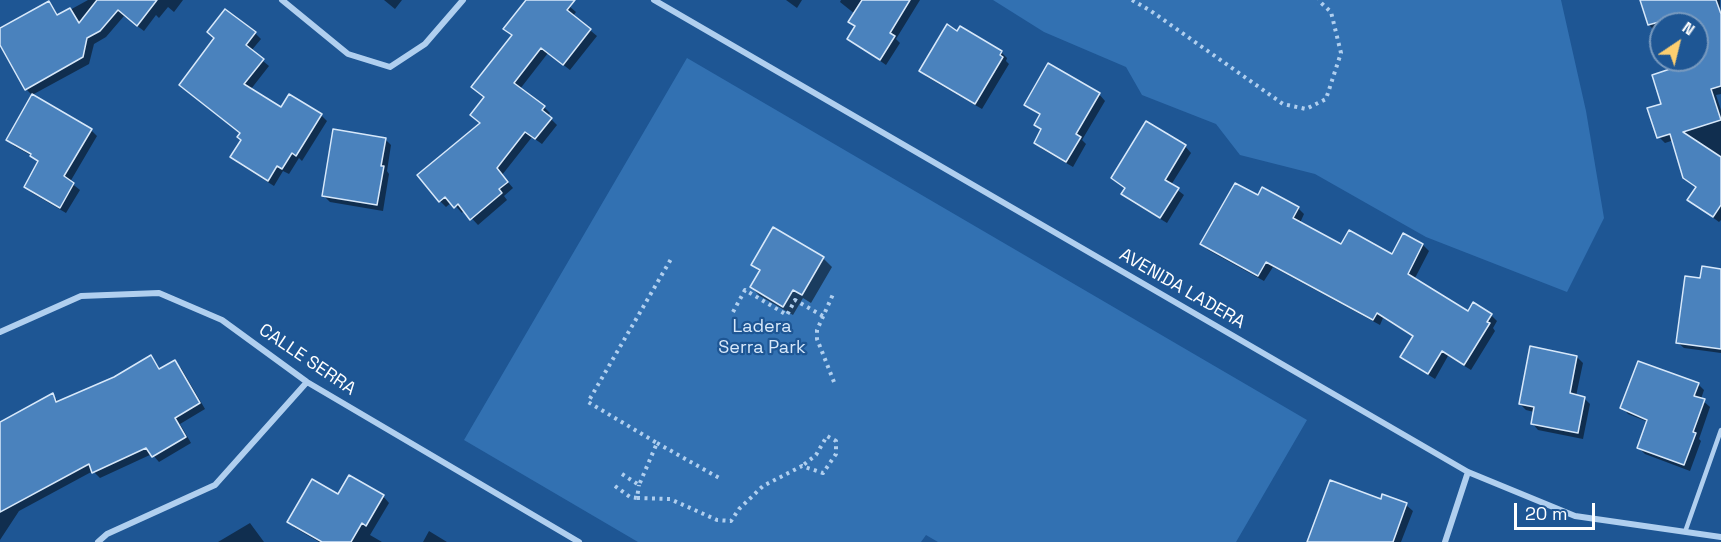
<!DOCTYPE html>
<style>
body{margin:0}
#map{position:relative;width:1721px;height:542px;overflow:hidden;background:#1e5694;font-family:"Space Grotesk",sans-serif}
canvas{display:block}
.north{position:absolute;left:1649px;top:12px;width:60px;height:60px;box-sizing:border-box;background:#1e5694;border:2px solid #789abf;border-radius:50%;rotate:35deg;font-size:16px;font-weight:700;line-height:24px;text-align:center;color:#fff}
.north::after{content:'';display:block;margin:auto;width:21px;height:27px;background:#fdcf70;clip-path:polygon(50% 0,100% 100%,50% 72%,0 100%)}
.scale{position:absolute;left:1514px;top:503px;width:81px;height:27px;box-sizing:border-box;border:3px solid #fff;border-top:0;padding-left:8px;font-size:18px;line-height:21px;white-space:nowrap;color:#fff;-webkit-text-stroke:4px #1e5694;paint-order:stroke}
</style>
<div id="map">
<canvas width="1721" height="542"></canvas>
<div class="north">N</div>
<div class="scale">20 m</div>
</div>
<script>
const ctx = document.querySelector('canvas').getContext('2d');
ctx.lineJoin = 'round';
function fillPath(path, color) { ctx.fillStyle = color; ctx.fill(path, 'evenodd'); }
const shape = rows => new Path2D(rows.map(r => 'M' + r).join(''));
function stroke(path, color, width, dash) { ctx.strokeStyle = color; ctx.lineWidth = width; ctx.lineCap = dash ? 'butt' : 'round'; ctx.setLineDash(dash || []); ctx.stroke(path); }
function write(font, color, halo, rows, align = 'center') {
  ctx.font = font + ' "Space Grotesk",sans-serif'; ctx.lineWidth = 4.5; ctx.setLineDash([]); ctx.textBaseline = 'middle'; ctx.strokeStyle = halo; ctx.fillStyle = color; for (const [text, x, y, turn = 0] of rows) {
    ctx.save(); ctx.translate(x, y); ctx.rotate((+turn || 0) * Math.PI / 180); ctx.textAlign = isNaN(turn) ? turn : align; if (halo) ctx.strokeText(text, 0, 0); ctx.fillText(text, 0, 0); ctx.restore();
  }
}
fillPath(shape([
 [993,0,1561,0,1586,111,1604,218,1567,292,1426,237,1315,174,1240,155,1216,124,1142,95,1126,67,1044,32],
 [687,58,1307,420,1236,542,938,542,926,535,921,542,638,542,464,440]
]), '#3271b2');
fillPath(shape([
 [88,0,183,0,174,12,168,7,159,18,156,15,144,31,124,16,106,37,94,44,89,64,32,95,26,89,0,42,0,30,49,3,59,16],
 [384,0,402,0,395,9],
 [536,0,562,0,576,12,573,16,597,36,570,70,548,53,520,89,544,107,550,113,548,116,557,125,542,144,532,137,502,175,513,188,504,196,507,200,478,225,464,210,462,213,452,202,446,207,440,201,481,124,486,97,513,36],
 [786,0,802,0,797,8],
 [841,0,920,0,896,39,900,43,886,65,849,39,856,28,850,22,855,14,840,2],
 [1641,0,1720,0,1721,94,1716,95,1721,110,1721,220,1719,222,1689,200,1697,188,1685,178,1674,140,1665,143,1659,137,1663,105,1675,69,1673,60,1697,60,1697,24,1661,24,1661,29,1655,31,1649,25],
 [255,33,261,39,251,51,269,66,251,89,281,109,321,115,327,121,302,161,299,158,289,174,283,171,274,186,238,163,232,157,242,140,242,133,188,91],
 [1001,52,1007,58,1006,61,1009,64,982,109,927,77,921,71],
 [1099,94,1105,101,1082,140,1086,144,1073,167,1042,149,1035,143,1042,131,1036,125,1041,116,1026,104],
 [91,130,97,136,70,182,80,190,66,213,32,193,25,187,48,165,14,146,8,140],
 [385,139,391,145,387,171,389,174,383,211,330,202,324,196],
 [1185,146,1191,153,1171,185,1184,195,1167,223,1129,200,1123,194,1126,189],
 [1263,189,1298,208,1304,214,1300,223,1342,246,1393,256,1404,235,1423,245,1429,251,1414,280,1468,313,1491,315,1497,321,1493,328,1495,331,1471,370,1448,356,1435,379,1408,362,1402,356,1414,337,1383,318,1380,325,1273,267,1264,281,1208,250,1202,244,1258,198],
 [823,258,832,267,811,303,803,298,793,315,760,296,751,287,760,272,753,265],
 [1721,270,1721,353,1684,348,1677,342,1701,280],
 [151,357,161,370,175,362,181,368,205,409,180,424,191,443,159,462,152,454,100,478,93,471,19,511,0,540,0,423,52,395,58,401,114,378],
 [1577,357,1583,363,1576,396,1584,398,1590,404,1583,439,1538,430,1532,423,1534,412,1526,410,1520,404],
 [1698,384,1704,390,1701,399,1710,407,1699,439,1701,441,1690,471,1645,454,1639,448,1648,422,1628,414,1622,407],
 [339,496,383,496,389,503,370,535,382,542,319,542,295,528,289,522],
 [1383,496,1406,505,1413,511,1401,542,1309,542,1382,501],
 [250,523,264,542,218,542],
 [429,531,447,542,423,542]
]), '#0007');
const building = shape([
 [97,0,157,0,137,26,118,10,100,31,87,38,83,57,25,90,0,45,0,28,49,1,57,15,70,8,79,23,97,0],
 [526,0,575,0,567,10,591,29,563,65,541,48,514,83,545,106,542,110,552,118,535,139,525,132,497,168,508,182,499,189,502,193,470,220,458,204,454,208,445,197,439,202,417,175,480,123,470,115,484,97,471,87,512,35,503,29,526,0],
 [862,0,910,0,890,33,895,36,880,60,847,39,855,26,848,22,862,0],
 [1640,0,1716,0,1721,14,1721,86,1711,89,1721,120,1683,132,1721,157,1721,205,1713,217,1687,200,1696,187,1683,178,1670,134,1657,138,1647,108,1661,104,1652,75,1673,68,1671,60,1697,60,1697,24,1661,24,1661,28,1659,22,1648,25,1640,0],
 [225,9,256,32,246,45,264,59,244,84,281,107,289,94,322,114,296,156,292,153,282,169,277,166,268,181,230,157,241,140,237,137,240,133,179,85,214,38,207,32,225,9],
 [947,24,957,31,960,26,1002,51,1000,55,1003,57,975,104,919,71,947,24],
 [1048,63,1100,93,1076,134,1081,137,1066,162,1034,143,1041,129,1034,125,1040,114,1024,105,1048,63],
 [32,94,92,129,64,176,74,183,60,208,24,187,38,161,30,156,31,154,6,140,32,94],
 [1146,121,1186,145,1165,180,1179,188,1160,218,1121,194,1125,188,1111,178,1146,121],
 [333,129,386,138,381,166,384,166,377,205,322,196,333,129],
 [1235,183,1258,195,1262,187,1299,207,1293,218,1341,244,1349,230,1392,254,1403,233,1423,244,1408,274,1468,311,1473,302,1492,314,1487,322,1490,323,1464,365,1442,351,1428,374,1400,357,1413,336,1377,313,1373,320,1266,262,1258,276,1200,244,1235,183],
 [773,227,824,257,802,295,793,290,783,307,750,287,760,270,751,265,773,227],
 [1702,266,1721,269,1721,349,1676,343,1685,276,1700,278,1702,266],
 [1530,346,1577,356,1570,393,1585,397,1578,433,1531,424,1534,407,1519,404,1530,346],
 [151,355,159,369,175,360,200,403,175,418,186,437,152,457,146,448,92,473,89,464,0,512,0,422,53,393,56,402,114,377,151,355],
 [1638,361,1699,383,1694,396,1705,399,1693,432,1696,433,1684,465,1637,448,1647,420,1620,408,1638,361],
 [349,475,384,495,366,526,362,523,351,542,322,542,287,522,312,479,338,494,349,475],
 [1330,480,1381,499,1382,494,1407,503,1393,542,1307,542,1330,480]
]);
fillPath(building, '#4a82bd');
stroke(building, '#d7e8fa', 1.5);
stroke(shape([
 [1132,0,1151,11,1283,104,1306,109,1326,99,1341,53,1331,12,1318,0],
 [733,312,745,290,787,315,795,300,823,316],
 [834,382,817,339,817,330,834,292],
 [657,443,721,479],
 [622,474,639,485,657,443,588,402,671,259],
 [615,486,630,497,637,498,639,485],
 [637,498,670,499,717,520,731,521,739,509,763,486,802,466,823,473,836,454,836,441,827,436,816,455,802,466]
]), '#b0cfef', 4, [3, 4.5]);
stroke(shape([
 [1685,532,1721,430]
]), '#b0cfef', 4.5);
stroke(shape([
 [282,0,348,54,390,67,425,44,463,0],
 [654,0,1468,472,1575,516,1721,537],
 [0,332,81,296,159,293,222,320,307,382,579,542],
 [98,542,107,534,215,485,307,382],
 [1445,542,1468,472]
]), '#b0cfef', 6);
write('18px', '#fff', '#1e5694', [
 ["AVENIDA LADERA",1182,289,30],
 ["CALLE SERRA",307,360,34]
]);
write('18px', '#d7e8fa', '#1e5694', [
 ["Ladera",762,327],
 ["Serra Park",762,348]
]);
</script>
